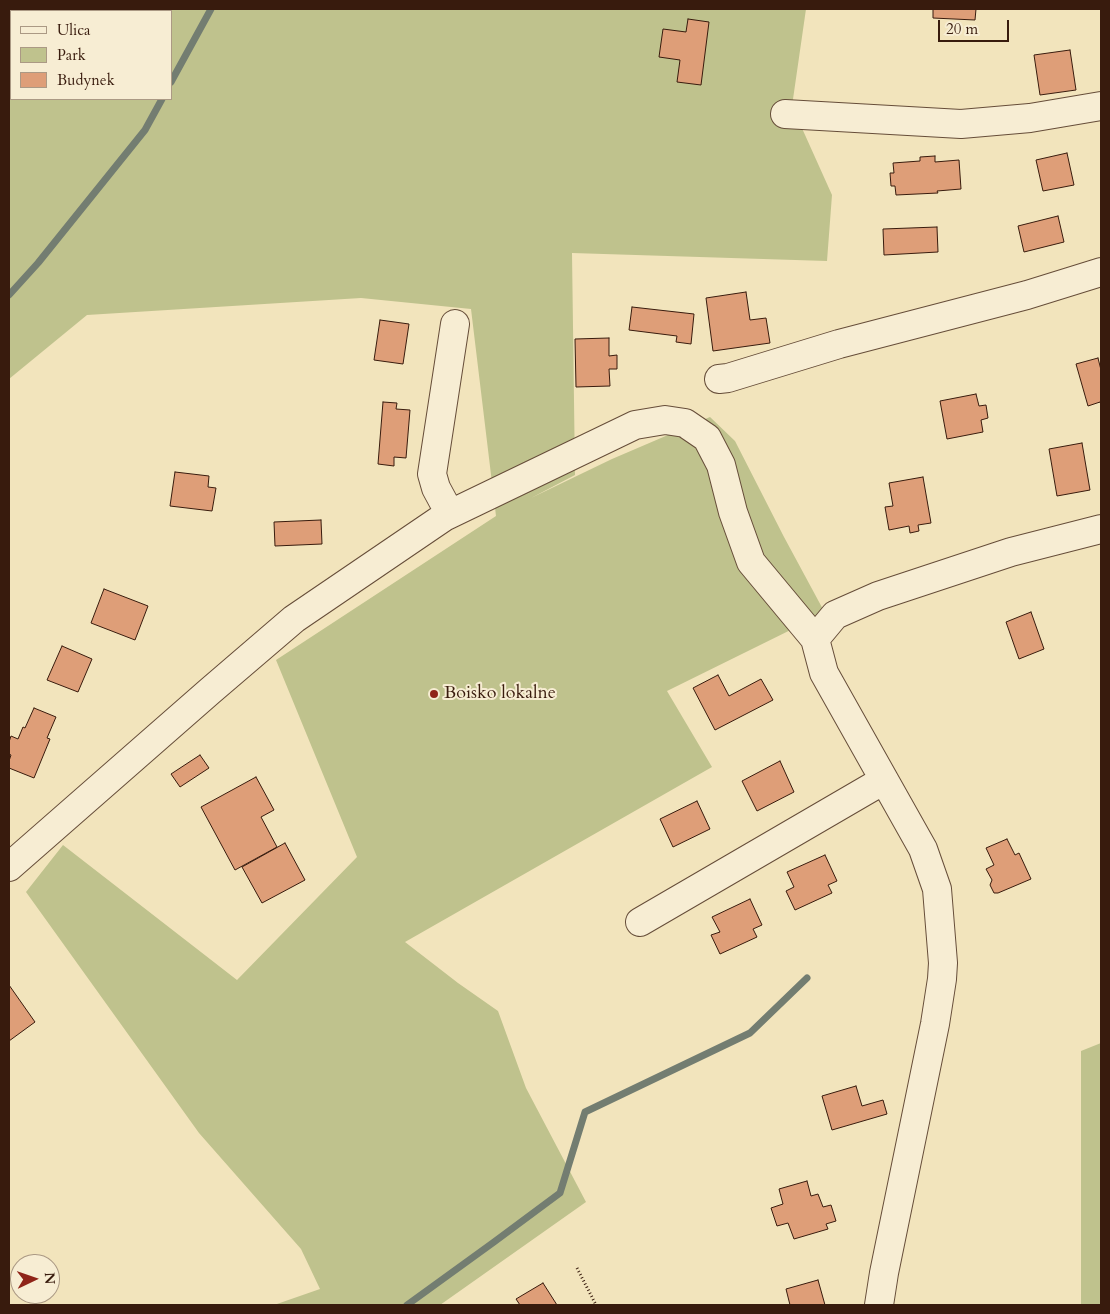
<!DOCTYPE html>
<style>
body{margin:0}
#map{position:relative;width:1110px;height:1314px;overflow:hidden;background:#f2e4bc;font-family:Cardo,serif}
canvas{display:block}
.frame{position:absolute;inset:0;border:10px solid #381b0d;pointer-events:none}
.legend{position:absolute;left:10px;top:10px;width:162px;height:90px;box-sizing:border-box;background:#f7edd3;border:1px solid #ab9984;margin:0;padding:6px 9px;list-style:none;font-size:15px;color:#381b0d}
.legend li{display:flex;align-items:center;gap:10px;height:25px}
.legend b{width:25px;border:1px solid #ab9984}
.north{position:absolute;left:10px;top:1254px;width:50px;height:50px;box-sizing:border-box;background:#f7edd3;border:1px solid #ab9984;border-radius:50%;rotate:87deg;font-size:14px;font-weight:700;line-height:20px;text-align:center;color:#381b0d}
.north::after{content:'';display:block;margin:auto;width:18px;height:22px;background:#8f2418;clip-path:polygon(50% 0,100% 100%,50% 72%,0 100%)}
.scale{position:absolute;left:938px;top:20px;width:71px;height:22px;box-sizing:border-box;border:2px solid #381b0d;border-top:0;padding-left:6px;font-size:15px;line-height:18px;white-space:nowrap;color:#381b0d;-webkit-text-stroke:4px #f7edd3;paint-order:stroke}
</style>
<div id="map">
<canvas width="1110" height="1314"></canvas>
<div class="frame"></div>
<ul class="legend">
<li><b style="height:6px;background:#f7edd3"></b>Ulica</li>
<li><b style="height:14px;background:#bfc28d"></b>Park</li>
<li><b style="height:14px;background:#de9e78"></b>Budynek</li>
</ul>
<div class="north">N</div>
<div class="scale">20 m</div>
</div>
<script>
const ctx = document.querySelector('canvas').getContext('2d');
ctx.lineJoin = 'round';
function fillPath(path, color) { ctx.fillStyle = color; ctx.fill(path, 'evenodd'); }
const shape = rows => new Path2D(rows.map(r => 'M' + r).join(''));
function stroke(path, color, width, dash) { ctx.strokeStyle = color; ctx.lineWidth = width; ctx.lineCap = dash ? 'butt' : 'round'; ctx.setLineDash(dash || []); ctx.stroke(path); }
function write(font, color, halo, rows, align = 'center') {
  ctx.font = font + ' Cardo,serif'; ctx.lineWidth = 4; ctx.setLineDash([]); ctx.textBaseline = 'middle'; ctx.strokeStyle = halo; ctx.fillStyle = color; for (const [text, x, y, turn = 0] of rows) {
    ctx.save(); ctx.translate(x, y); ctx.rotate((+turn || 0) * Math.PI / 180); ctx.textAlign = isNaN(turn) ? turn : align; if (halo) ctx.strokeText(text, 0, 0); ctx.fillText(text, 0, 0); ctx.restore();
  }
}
fillPath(shape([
 [9,9,806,9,792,106,832,195,827,261,572,253,575,475,531,498,612,459,710,417,735,441,784,537,825,613,667,691,712,767,405,942,458,983,498,1011,526,1088,586,1202,440,1305,274,1305,320,1289,301,1249,199,1133,26,892,63,845,237,980,357,857,276,660,496,516,471,309,361,298,87,315,9,379],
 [11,11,171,11,171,99,11,99],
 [1101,1043,1101,1305,1081,1305,1081,1051]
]), '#bfc28d');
stroke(shape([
 [171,82,211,9],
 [9,295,38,263,145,130,162,99],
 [407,1305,494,1242,560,1193,585,1112,750,1033,807,978]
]), '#737d71', 7);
const building = shape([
 [933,9,976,9,975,20,933,18,933,9],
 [688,19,709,22,701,85,677,82,680,60,659,57,663,29,686,32,688,19],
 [1070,50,1076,90,1040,95,1034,55,1070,50],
 [1067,153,1074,185,1043,191,1036,160,1067,153],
 [935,156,935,162,959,160,961,189,937,191,938,193,896,195,895,186,891,186,890,173,894,173,893,163,920,161,920,157,935,156],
 [1058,216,1064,242,1024,252,1018,226,1058,216],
 [937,227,938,252,884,255,883,229,937,227],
 [746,292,750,320,766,318,770,343,713,351,706,298,746,292],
 [632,307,694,314,691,344,676,342,677,336,629,330,632,307],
 [380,320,409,324,403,364,374,360,380,320],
 [609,338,609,356,617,355,617,369,609,369,610,386,576,387,575,339,609,338],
 [1098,358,1101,370,1101,405,1100,402,1088,406,1076,364,1098,358],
 [976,394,979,406,986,405,988,418,981,420,983,432,947,439,940,401,976,394],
 [383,402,397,403,396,409,410,410,406,458,394,457,394,466,378,464,383,402],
 [1082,443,1090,490,1057,496,1049,449,1082,443],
 [175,472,209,476,208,487,216,488,212,511,170,506,175,472],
 [923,477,931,523,918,525,919,531,910,533,909,526,889,530,885,507,893,506,889,483,923,477],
 [321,520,322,544,275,546,274,522,321,520],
 [104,589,148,606,135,640,91,623,104,589],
 [1031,612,1044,649,1019,659,1006,622,1031,612],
 [62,646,92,659,78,692,47,680,62,646],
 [718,675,729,696,761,679,773,700,715,730,693,688,718,675],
 [34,708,56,717,47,738,50,739,34,778,9,768,9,761,11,755,9,754,9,742,11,736,18,739,23,727,25,728,34,708],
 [200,755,209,768,180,787,171,774,200,755],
 [780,761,794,792,757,811,742,781,780,761],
 [256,777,274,810,261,817,277,847,235,870,201,807,256,777],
 [697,801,710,829,673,847,660,819,697,801],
 [1007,839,1015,855,1019,853,1031,879,998,893,994,893,990,885,992,880,986,869,994,865,986,848,1007,839],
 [285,843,305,880,262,903,242,867,285,843],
 [825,855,837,881,828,885,832,893,795,910,786,891,794,887,787,872,825,855],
 [750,899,762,925,753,929,757,937,720,954,711,935,720,932,712,917,750,899],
 [9,985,35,1022,9,1041,9,985],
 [856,1086,862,1106,883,1100,887,1114,832,1130,822,1096,856,1086],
 [807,1181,811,1196,818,1194,823,1207,831,1205,836,1221,826,1224,828,1229,794,1239,788,1223,777,1226,771,1208,783,1204,779,1189,807,1181],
 [818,1280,825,1305,790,1305,786,1289,818,1280],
 [543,1283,557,1305,520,1305,516,1299,543,1283]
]);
fillPath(building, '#de9e78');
stroke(building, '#381b0d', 1);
const minor = shape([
 [785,114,961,124,1030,118,1101,106],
 [719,379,728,378,839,344,1027,295,1101,272],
 [450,514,436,488,432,474,455,324],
 [9,867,210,691,294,619,444,517,635,425,665,420,685,423,707,438,721,465,733,512,751,562,815,639],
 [640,922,884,780],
 [879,1305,884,1273,935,1024,942,979,943,963,937,889,923,849,824,673,815,639,835,615,878,596,1011,552,1101,529]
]);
stroke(minor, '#664d39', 30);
stroke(shape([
 [577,1268,596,1305]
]), '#381b0d', 3, [1, 2.5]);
stroke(minor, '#f7edd3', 28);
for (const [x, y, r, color] of [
 [434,694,5,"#8f2418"]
]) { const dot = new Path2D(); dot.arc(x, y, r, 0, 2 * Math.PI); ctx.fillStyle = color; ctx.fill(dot); stroke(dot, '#f7edd3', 2); }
write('18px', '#381b0d', '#f7edd3', [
 ["Boisko lokalne",444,694]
], 'left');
</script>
